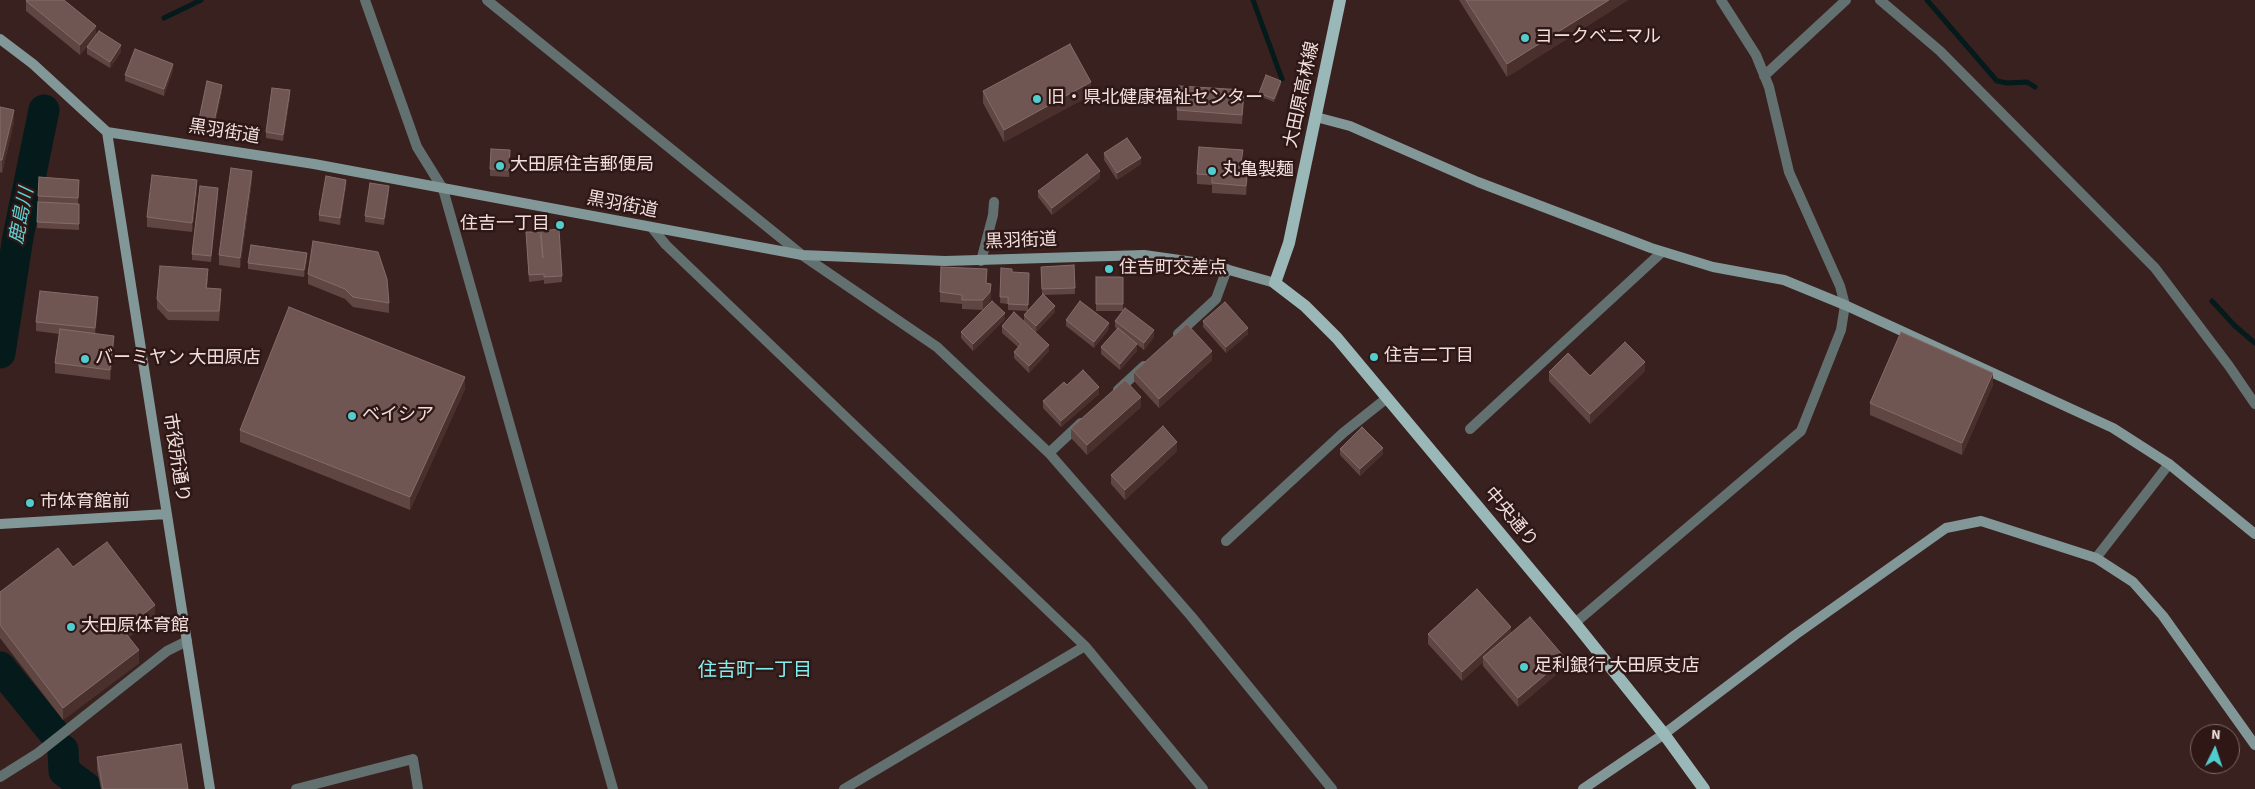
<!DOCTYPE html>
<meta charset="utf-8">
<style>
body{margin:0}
#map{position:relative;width:2255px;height:789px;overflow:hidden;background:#39211f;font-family:"Source Sans 3",sans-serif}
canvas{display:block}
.north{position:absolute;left:2190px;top:724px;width:50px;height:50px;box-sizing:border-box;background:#2e1715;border:1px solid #7c6765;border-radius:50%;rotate:4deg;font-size:14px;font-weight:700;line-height:20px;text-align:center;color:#f0dfdd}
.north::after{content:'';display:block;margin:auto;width:18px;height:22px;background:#52cdcf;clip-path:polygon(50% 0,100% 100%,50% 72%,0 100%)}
</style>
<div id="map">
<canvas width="2255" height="789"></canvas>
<div class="north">N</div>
</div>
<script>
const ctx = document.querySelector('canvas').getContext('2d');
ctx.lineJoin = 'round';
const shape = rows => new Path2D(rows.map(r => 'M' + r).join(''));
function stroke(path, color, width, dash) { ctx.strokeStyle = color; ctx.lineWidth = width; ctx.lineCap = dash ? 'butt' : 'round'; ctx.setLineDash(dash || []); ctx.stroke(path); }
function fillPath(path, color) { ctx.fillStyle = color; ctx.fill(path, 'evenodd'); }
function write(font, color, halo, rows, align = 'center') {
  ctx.font = font + ' "Source Sans 3","Noto Sans JP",sans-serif'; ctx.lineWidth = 5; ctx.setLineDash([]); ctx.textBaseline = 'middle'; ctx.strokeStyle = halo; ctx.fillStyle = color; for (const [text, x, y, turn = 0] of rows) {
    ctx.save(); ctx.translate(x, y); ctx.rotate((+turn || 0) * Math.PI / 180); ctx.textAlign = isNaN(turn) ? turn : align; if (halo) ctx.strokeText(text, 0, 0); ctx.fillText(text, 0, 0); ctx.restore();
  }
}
stroke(shape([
 [1253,0,1282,79],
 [1927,0,1997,81,2007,83,2027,82,2035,87],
 [164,18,201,0],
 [2212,301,2235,326,2255,343]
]), '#041a1b', 5);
stroke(shape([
 [0,353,18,237,44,110],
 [0,667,53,732],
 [63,750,64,771,88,789]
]), '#041a1b', 31);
stroke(shape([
 [365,0,417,147,443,189,613,789],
 [487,0,802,255,937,347,1049,453,1191,616,1332,789],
 [1880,0,1940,51,2155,268,2229,366,2255,404],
 [1764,76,1846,0],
 [653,229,666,245,1085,646,1203,789],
 [981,261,993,215,994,202],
 [1178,334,1216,299,1227,269],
 [1118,390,1144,366],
 [1470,429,1662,252],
 [1049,453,1081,423],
 [1226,541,1343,433,1387,398],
 [2096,558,2169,464],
 [1575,623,1801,431,1841,330,1845,305,1840,286,1789,172,1769,87,1756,55,1721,0],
 [0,777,38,753,167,651,187,641],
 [296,789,413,759,418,789],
 [844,789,1085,646]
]), '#627070', 10);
stroke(shape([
 [0,39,33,64,107,132,314,164,802,255,945,261,1144,255,1208,264,1275,283],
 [1316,117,1350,126,1478,182,1651,248,1713,267,1784,280,1845,305,2113,428,2169,464,2255,534],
 [107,132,210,789],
 [0,524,167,514],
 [1583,789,1664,734,1795,635,1946,528,1981,521,2096,558,2133,582,2163,616,2255,745]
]), '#829898', 10);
stroke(shape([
 [1340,0,1289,243,1275,283,1305,306,1337,338,1575,623,1664,734,1704,789]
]), '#9ab8b8', 12);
fillPath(shape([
 [1459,0,1628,0,1507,77],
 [26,1,96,35,121,52,110,68,87,54,87,47,93,39,80,55,26,11],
 [173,70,164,96,125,81,125,75],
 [1281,84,1274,102,1259,96,1259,93],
 [222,91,214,128,199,125,199,119],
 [983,91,1091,95,1004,142,983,103],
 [290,97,283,141,266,138,266,132],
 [1244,99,1242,124,1177,120,1177,110],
 [0,107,14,122,2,173,0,172],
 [1104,153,1141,164,1117,180,1104,160],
 [510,157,509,177,490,176,490,169],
 [1242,163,1248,173,1246,195,1212,193,1212,185,1197,184,1197,174],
 [1100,178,1052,215,1038,197,1038,191],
 [252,181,240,268,219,265,219,255],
 [79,186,78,204,79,204,79,230,37,228,38,196],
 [346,186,340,225,319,221,319,215],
 [197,190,192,232,147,227,147,217],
 [389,192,384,225,365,222,365,216],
 [218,194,211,262,192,260,192,254],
 [541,231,562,276,562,282,544,284,544,280,529,282,526,232,542,248],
 [307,259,304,277,248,269,248,263],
 [1074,265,1075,294,1044,295,1055,312,1036,332,1024,321,1024,315,1027,311,1008,310,1008,304,1000,303,1001,268,1029,279,1028,310,1042,295,1041,267],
 [308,274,389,303,389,313,353,307,345,299,308,284],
 [1096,277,1123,277,1123,310,1154,337,1144,350,1134,342,1137,351,1120,370,1101,354,1101,347,1117,329,1115,327,1115,321,1123,311,1096,311],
 [208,278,207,288,221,298,219,321,168,320,157,308,157,299],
 [986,283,991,293,990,301,983,310,962,309,962,304,940,302,940,292],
 [98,306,95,334,114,345,110,380,55,373,55,363,59,334,36,331,36,322],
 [1005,319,973,351,961,338,961,332],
 [1066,320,1109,329,1094,348,1066,326],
 [1203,321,1248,334,1226,353,1203,327],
 [1002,326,1049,351,1029,373,1014,358,1014,352,1018,347,1002,333],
 [1212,360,1159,408,1134,381,1134,372],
 [1645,371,1590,424,1549,381,1549,372,1590,376],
 [1067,385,1099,394,1061,427,1043,408,1043,401],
 [1993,385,1962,455,1870,415,1870,403],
 [465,389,410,510,240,442,240,430],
 [1141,407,1087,455,1071,438,1071,428],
 [1340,449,1383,454,1360,476,1340,455],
 [1177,451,1125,500,1111,484,1111,475],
 [73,567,155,617,129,637,139,663,63,720,0,638,0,592],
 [1511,632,1565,667,1518,707,1483,666,1483,662,1462,681,1428,644,1428,634],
 [97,757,188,789,101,789,97,769]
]), '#5f4643');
fillPath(shape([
 [1609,0,1628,0,1507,77,1507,64],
 [96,26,96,35,80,55,80,45],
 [121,45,121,52,110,68,110,62],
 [173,64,173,70,164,96,164,89],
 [1281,81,1281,84,1274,102,1274,99],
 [1091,82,1091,95,1004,142,1004,130],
 [222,85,222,91,214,128,214,122],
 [290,90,290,97,283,141,283,135],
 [14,110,14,122,2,173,2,160],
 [1141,158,1141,164,1117,180,1117,173],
 [1248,164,1248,173,1246,195,1246,186],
 [252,171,252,181,240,268,240,258],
 [1100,171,1100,178,1052,215,1052,208],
 [197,180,197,190,192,232,192,223],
 [346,180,346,186,340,225,340,218],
 [389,186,389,192,384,225,384,219],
 [218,188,218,194,211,262,211,256],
 [307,253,307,259,304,277,304,270],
 [991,284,991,293,990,301,983,310,983,300],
 [98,297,98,306,95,337,95,328],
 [1055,306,1055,312,1036,332,1036,326],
 [1005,313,1005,319,973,351,973,344],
 [1109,323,1109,329,1094,348,1094,342],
 [1248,328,1248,334,1226,353,1226,347],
 [1154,330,1154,337,1144,350,1144,343],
 [114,336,114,345,110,380,110,370],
 [1137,344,1137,351,1120,370,1120,364],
 [1049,345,1049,351,1029,373,1029,366],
 [1212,351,1212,360,1159,408,1159,399],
 [1645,362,1645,371,1590,424,1590,414],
 [1993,373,1993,385,1962,455,1962,443],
 [465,377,465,389,410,510,410,497],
 [1099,387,1099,394,1061,427,1061,421],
 [1141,397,1141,407,1087,455,1087,445],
 [1177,442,1177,451,1125,500,1125,490],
 [1383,448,1383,454,1360,476,1360,469],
 [155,605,155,617,123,642,123,630],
 [1511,627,1511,636,1483,657,1483,662,1462,681,1462,672],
 [139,650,139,663,63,720,63,708],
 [1565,658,1565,667,1518,707,1518,698]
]), '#49302d');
const building = shape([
 [27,0,64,0,96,26,80,45,26,1,27,0],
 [1466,0,1609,0,1507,64,1466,0],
 [99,31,121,45,110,62,87,47,99,31],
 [1070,44,1091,82,1004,130,983,91,1070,44],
 [135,49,173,64,164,89,125,75,135,49],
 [1266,75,1281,81,1274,99,1259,93,1266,75],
 [207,81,222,85,214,122,199,119,207,81],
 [1179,86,1244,90,1242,115,1177,110,1179,86],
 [272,88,290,90,283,135,266,132,272,88],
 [0,107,14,110,2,160,0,160,0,107],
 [1127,138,1141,158,1117,173,1104,153,1127,138],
 [1199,147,1243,150,1241,163,1248,164,1246,186,1212,183,1212,175,1197,174,1199,147],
 [491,149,510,150,509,170,490,169,491,149],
 [1087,154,1100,171,1052,208,1038,191,1087,154],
 [231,168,252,171,240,258,219,255,231,168],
 [152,175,197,180,192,223,147,217,152,175],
 [326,176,346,180,340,218,319,215,326,176],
 [39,177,79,180,78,198,38,196,39,177],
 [370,183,389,186,384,219,365,216,370,183],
 [200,186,218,188,211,256,192,254,200,186],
 [38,202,79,204,79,224,37,222,38,202],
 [559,229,562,276,544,277,544,274,529,275,526,232,540,232,543,258,541,231,559,229],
 [313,241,378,252,387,279,389,303,353,297,345,289,308,274,313,241],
 [251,245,307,253,304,270,248,263,251,245],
 [1074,265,1075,288,1042,289,1041,267,1074,265],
 [160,266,208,269,206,288,221,289,219,311,168,311,157,299,160,266],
 [941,267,987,269,986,283,991,284,990,292,983,300,962,300,962,295,940,292,941,267],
 [1001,268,1012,269,1012,272,1029,273,1028,305,1008,304,1008,297,1000,297,1001,268],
 [1096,277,1123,277,1123,304,1096,304,1096,277],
 [40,291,98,297,95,328,36,322,40,291],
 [1043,294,1055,306,1036,326,1024,315,1043,294],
 [992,301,1005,313,973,344,961,332,992,301],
 [1080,301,1109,323,1094,342,1066,320,1080,301],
 [1225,302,1248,328,1226,347,1203,321,1225,302],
 [289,307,465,377,410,497,240,430,289,307],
 [1125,308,1154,330,1144,343,1115,321,1125,308],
 [1014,312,1049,345,1029,366,1014,352,1021,344,1002,326,1014,312],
 [1187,324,1212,351,1159,399,1134,372,1187,324],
 [1118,328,1137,344,1120,364,1101,347,1118,328],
 [60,329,114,336,110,370,55,363,60,329],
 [1901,332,1993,373,1962,443,1870,403,1901,332],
 [1625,342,1645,362,1590,414,1549,372,1568,353,1590,376,1625,342],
 [1083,370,1099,387,1061,421,1043,401,1064,382,1067,385,1083,370],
 [1125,380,1141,397,1087,445,1071,428,1125,380],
 [1163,426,1177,442,1125,490,1111,475,1163,426],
 [1362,427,1383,448,1360,469,1340,449,1362,427],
 [107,542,155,605,123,630,139,650,63,708,0,625,0,592,58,548,73,567,107,542],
 [1477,589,1511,627,1462,672,1428,634,1477,589],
 [1530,617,1565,658,1518,698,1483,657,1530,617],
 [181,744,188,789,103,789,97,757,181,744]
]);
fillPath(building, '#6f5653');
stroke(building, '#836c69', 1);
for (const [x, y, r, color] of [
 [1525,38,5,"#52cdcf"],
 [1037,99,5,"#52cdcf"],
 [500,166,5,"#52cdcf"],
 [1212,171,5,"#52cdcf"],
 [560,225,5,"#52cdcf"],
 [1109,269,5,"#52cdcf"],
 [1374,357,5,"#52cdcf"],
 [85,359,5,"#52cdcf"],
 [352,416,5,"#52cdcf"],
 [30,503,5,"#52cdcf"],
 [71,627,5,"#52cdcf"],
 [1524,667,5,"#52cdcf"]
]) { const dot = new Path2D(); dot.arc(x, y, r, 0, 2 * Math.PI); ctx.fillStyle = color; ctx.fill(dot); stroke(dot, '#2e1715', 2); }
write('18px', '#f0dfdd', '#2e1715', [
 ["ヨークベニマル",1535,38],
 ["旧・県北健康福祉センター",1047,99],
 ["大田原住吉郵便局",510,166],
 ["丸亀製麺",1222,171],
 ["住吉一丁目",550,225,"right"],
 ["住吉町交差点",1119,269],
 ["住吉二丁目",1384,357],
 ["バーミヤン 大田原店",95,359],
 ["ベイシア",362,416],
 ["市体育館前",40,503],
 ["大田原体育館",81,627],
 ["足利銀行 大田原支店",1534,667]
], 'left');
write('18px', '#f0dfdd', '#2e1715', [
 ["大田原高林線",1303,95,-78],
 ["黒羽街道",224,133,9],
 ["黒羽街道",622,206,11],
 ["黒羽街道",1021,242,-2],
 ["市役所通り",175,458,81],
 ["中央通り",1510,518,50]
]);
write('italic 19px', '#60d2d4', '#2e1715', [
 ["鹿島川",23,216,-79]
]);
write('19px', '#82eef0', '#2e1715', [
 ["住吉町一丁目",755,672]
]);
</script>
